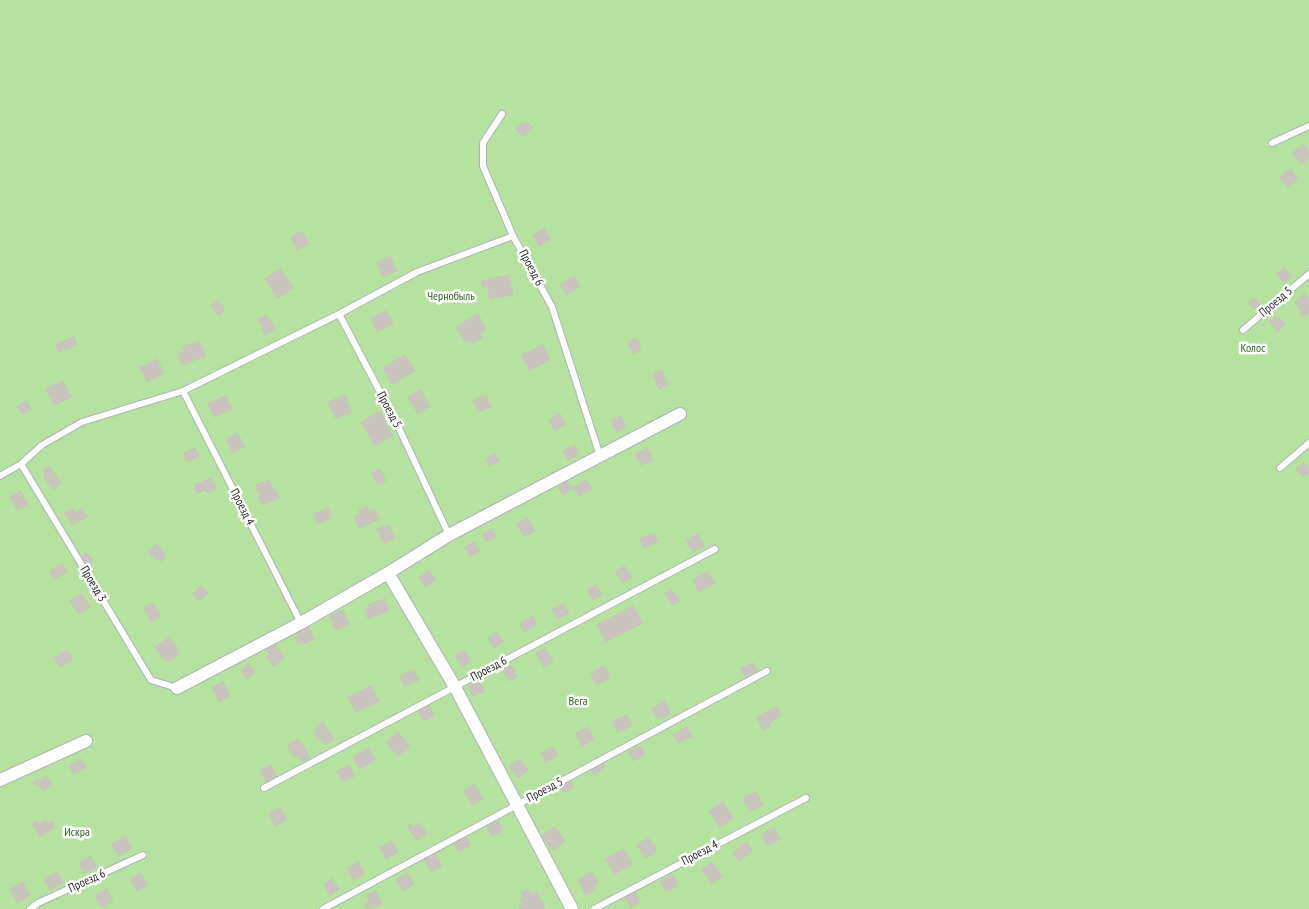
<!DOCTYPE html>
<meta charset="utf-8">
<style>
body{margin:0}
canvas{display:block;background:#ede7df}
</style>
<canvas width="1309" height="909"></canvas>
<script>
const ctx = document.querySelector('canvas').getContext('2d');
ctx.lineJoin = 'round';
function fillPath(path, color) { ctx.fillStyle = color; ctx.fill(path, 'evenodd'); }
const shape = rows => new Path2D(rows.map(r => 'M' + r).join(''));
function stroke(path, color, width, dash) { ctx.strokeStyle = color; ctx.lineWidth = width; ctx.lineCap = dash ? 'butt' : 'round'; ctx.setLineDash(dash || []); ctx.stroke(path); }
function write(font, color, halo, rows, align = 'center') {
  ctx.font = font + ' "PT Sans Narrow",sans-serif'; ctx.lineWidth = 5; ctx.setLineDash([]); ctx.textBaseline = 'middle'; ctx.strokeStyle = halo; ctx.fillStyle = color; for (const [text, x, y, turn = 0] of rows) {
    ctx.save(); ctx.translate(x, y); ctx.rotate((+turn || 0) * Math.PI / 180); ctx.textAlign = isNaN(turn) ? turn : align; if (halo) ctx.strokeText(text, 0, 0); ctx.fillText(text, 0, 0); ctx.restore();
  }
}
fillPath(shape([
 [0,0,1309,0,1309,909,0,909]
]), '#b5e29e');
const building = shape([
 [527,122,533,128,523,137,515,129,522,123,524,125,527,122],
 [1303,145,1309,152,1309,158,1301,164,1292,153,1303,145],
 [1290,169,1298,179,1288,187,1280,177,1290,169],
 [544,228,550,239,539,246,533,235,544,228],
 [301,231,309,243,298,250,290,238,301,231],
 [390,256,397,271,383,277,377,262,390,256],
 [1284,268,1292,277,1284,283,1277,274,1284,268],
 [281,269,293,288,277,298,265,278,281,269],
 [509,275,513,295,490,299,487,285,482,286,481,281,509,275],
 [574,276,580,286,567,295,560,285,574,276],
 [1305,294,1309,301,1309,312,1303,317,1300,313,1302,312,1295,302,1305,294],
 [1254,298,1260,304,1254,309,1248,302,1254,298],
 [218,300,225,310,218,315,211,305,218,300],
 [386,311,393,324,377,332,371,318,386,311],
 [478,314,486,329,479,333,482,338,472,343,469,340,465,341,456,327,478,314],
 [266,315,276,329,266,335,262,330,264,329,258,320,266,315],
 [1277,316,1285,325,1277,332,1270,322,1277,316],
 [74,337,77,345,58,352,56,344,74,337],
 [636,338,641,350,633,354,628,342,636,338],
 [199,341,205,356,182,365,178,354,184,352,182,347,199,341],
 [543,345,550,360,529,370,522,355,543,345],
 [405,355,415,371,392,384,383,368,405,355],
 [157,359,164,373,147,382,140,368,157,359],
 [662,370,668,385,659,389,653,374,662,370],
 [63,381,71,397,54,405,46,389,63,381],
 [420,390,430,406,418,414,408,397,420,390],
 [345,395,351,412,335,418,328,402,345,395],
 [486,395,491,407,478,412,473,400,486,395],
 [226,396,232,409,214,417,208,403,226,396],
 [26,401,31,409,22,414,17,406,26,401],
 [380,411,387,422,385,423,393,436,375,446,361,422,380,411],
 [560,414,566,424,555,431,549,420,560,414],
 [621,416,626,427,616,432,611,420,621,416],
 [237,433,245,446,233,453,226,439,237,433],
 [574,445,579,454,568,460,563,451,574,445],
 [195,448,199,457,187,462,184,453,195,448],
 [647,448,653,460,641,465,635,454,647,448],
 [496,454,499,461,489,466,486,459,496,454],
 [1304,463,1309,469,1309,472,1303,477,1296,469,1304,463],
 [49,466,61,483,53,490,43,476,45,474,43,470,49,466],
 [380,469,386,481,378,485,372,473,380,469],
 [212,478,216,489,207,493,206,490,197,493,194,485,212,478],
 [269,480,273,489,259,494,256,485,269,480],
 [586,480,592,488,580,497,573,488,586,480],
 [567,481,573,488,564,495,559,488,567,481],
 [275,489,279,498,262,505,258,496,275,489],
 [20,491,28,504,18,510,10,498,20,491],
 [367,507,369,512,375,509,379,519,359,528,354,516,360,514,359,510,367,507],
 [328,508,331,518,317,524,313,514,328,508],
 [73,509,76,513,82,509,87,517,72,525,65,513,73,509],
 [528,518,535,531,524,537,517,524,528,518],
 [389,525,395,539,383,543,377,529,389,525],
 [492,529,496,537,486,542,482,534,492,529],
 [654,533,658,542,644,548,640,539,654,533],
 [698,534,704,546,693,552,686,540,698,534],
 [475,542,480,551,470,557,465,547,475,542],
 [157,544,165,554,163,556,165,558,160,562,158,559,156,560,148,551,157,544],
 [86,553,94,560,88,566,80,558,86,553],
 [62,564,67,572,54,579,50,571,62,564],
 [624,566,632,577,623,583,615,572,624,566],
 [429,570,436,580,426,587,419,578,429,570],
 [708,572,715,583,699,592,693,580,708,572],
 [596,585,602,595,593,600,587,590,596,585],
 [201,586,208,593,199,601,193,594,201,586],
 [671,589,680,601,673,605,665,594,671,589],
 [82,594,90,607,78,614,70,601,82,594],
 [384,599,389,611,368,619,365,610,369,609,368,605,384,599],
 [153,603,161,616,152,622,144,608,153,603],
 [564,604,569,613,557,619,552,609,564,604],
 [633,606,642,623,606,642,597,625,633,606],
 [343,610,349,624,336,630,330,616,343,610],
 [533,616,537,624,524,632,520,623,533,616],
 [308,626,314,639,304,644,303,641,298,644,295,638,299,636,296,632,308,626],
 [497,632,503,642,494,648,488,638,497,632],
 [170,637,178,649,176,651,179,655,168,662,165,658,163,659,155,647,170,637],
 [273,642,284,658,273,666,266,657,269,654,265,648,273,642],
 [545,648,553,662,544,667,536,653,545,648],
 [67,650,73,659,60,667,54,658,67,650],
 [465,650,471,662,462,667,455,655,465,650],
 [753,663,758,673,746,678,741,668,753,663],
 [249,664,255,673,247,679,241,670,249,664],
 [512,665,517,677,508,681,503,670,512,665],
 [604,666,610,678,597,685,591,673,604,666],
 [414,670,419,680,405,686,400,676,414,670],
 [223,682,230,696,219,702,212,688,223,682],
 [480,682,484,692,472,696,469,686,480,682],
 [371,686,379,701,356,712,348,697,371,686],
 [665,702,671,714,658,720,652,708,665,702],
 [429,704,434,716,423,721,418,709,429,704],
 [777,706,781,716,769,723,770,726,763,730,757,717,777,706],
 [627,715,632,726,617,732,613,721,627,715],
 [322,722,334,739,326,745,321,738,319,740,315,735,317,734,314,729,322,722],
 [588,727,594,740,582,746,576,733,588,727],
 [687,727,692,736,678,743,673,734,687,727],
 [398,732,410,747,398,756,386,742,398,732],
 [298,739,310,757,303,762,298,755,294,757,287,746,298,739],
 [641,746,645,755,633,761,629,751,641,746],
 [552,747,558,755,546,762,541,754,552,747],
 [368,748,375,760,360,769,353,757,368,748],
 [81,759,86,767,74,774,69,766,81,759],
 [520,759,528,770,518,778,509,766,520,759],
 [600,759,605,767,594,775,589,766,600,759],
 [271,765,277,777,267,783,260,770,271,765],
 [349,765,355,776,343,782,337,771,349,765],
 [46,776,52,784,43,791,38,784,36,786,33,783,38,779,40,782,46,776],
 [568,777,574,787,564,793,558,783,568,777],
 [474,784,483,798,473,805,464,791,474,784],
 [756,792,763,805,750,811,743,798,756,792],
 [723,802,733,818,720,827,709,811,723,802],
 [280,808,287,820,276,826,269,814,280,808],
 [46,820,48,824,52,822,55,827,40,837,32,824,37,821,39,825,46,820],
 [498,821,503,830,492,836,487,827,498,821],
 [419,823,427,833,417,840,407,827,411,824,413,827,419,823],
 [555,827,565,841,553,850,542,836,555,827],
 [774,828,780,839,767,846,762,834,774,828],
 [125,836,132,848,119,856,111,844,125,836],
 [465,836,470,845,459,852,454,843,465,836],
 [648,838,657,850,646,858,637,845,648,838],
 [392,841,398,852,386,859,380,848,392,841],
 [746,842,753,850,740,861,733,853,746,842],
 [624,849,632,864,615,874,606,859,624,849],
 [435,853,442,866,431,872,424,859,435,853],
 [91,856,96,867,84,873,79,863,91,856],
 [358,862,364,874,354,880,347,868,358,862],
 [712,862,722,877,712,884,702,869,712,862],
 [57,872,63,883,50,890,44,879,57,872],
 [592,872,598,883,594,885,596,889,586,895,578,880,592,872],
 [140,873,148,885,137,891,130,879,140,873],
 [407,873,414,884,404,891,396,880,407,873],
 [672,875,678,886,666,892,660,881,672,875],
 [332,879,339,889,330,895,324,884,332,879],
 [22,882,30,895,18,903,10,890,22,882],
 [107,889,113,901,101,907,95,895,107,889],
 [528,889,531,894,537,892,545,909,520,909,519,907,523,905,520,898,523,897,521,892,528,889],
 [376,891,382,904,368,909,365,903,369,902,367,895,376,891],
 [635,892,640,902,631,907,625,897,635,892]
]);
fillPath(building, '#c9c5be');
stroke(building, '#c9c3b9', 1);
const lane = shape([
 [502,114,483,143,483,166,513,236,552,307,600,456],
 [1272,143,1309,126],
 [339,314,398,426,449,535],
 [1243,330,1309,274],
 [183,391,301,623],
 [21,464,151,680,177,688],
 [1280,468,1309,443],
 [0,476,21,464,42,445,82,422,183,391,339,314,417,272,513,236],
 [264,788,715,549],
 [30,909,38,903,143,855],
 [323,909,767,671],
 [594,909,806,798]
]);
const street = shape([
 [388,573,455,687,572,909],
 [177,688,301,623,388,573,449,535,680,414],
 [0,780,86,741]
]);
stroke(lane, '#afb2bc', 8);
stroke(street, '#afb2bc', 14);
stroke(lane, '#fff', 6);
stroke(street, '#fff', 12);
write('12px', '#2c2c2c', '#fff', [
 ["Проезд 6",531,268,62],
 ["Проезд 5",1276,302,-40],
 ["Проезд 5",389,410,62],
 ["Проезд 4",242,507,63],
 ["Проезд 3",93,584,59],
 ["Проезд 6",489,669,-28],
 ["Проезд 5",545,790,-28],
 ["Проезд 4",700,853,-28],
 ["Проезд 6",87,881,-25]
]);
write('12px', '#2d691d', '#fff', [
 ["Чернобыль",451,297],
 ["Колос",1253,349],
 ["Вега",578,702],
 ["Искра",77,833]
]);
</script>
